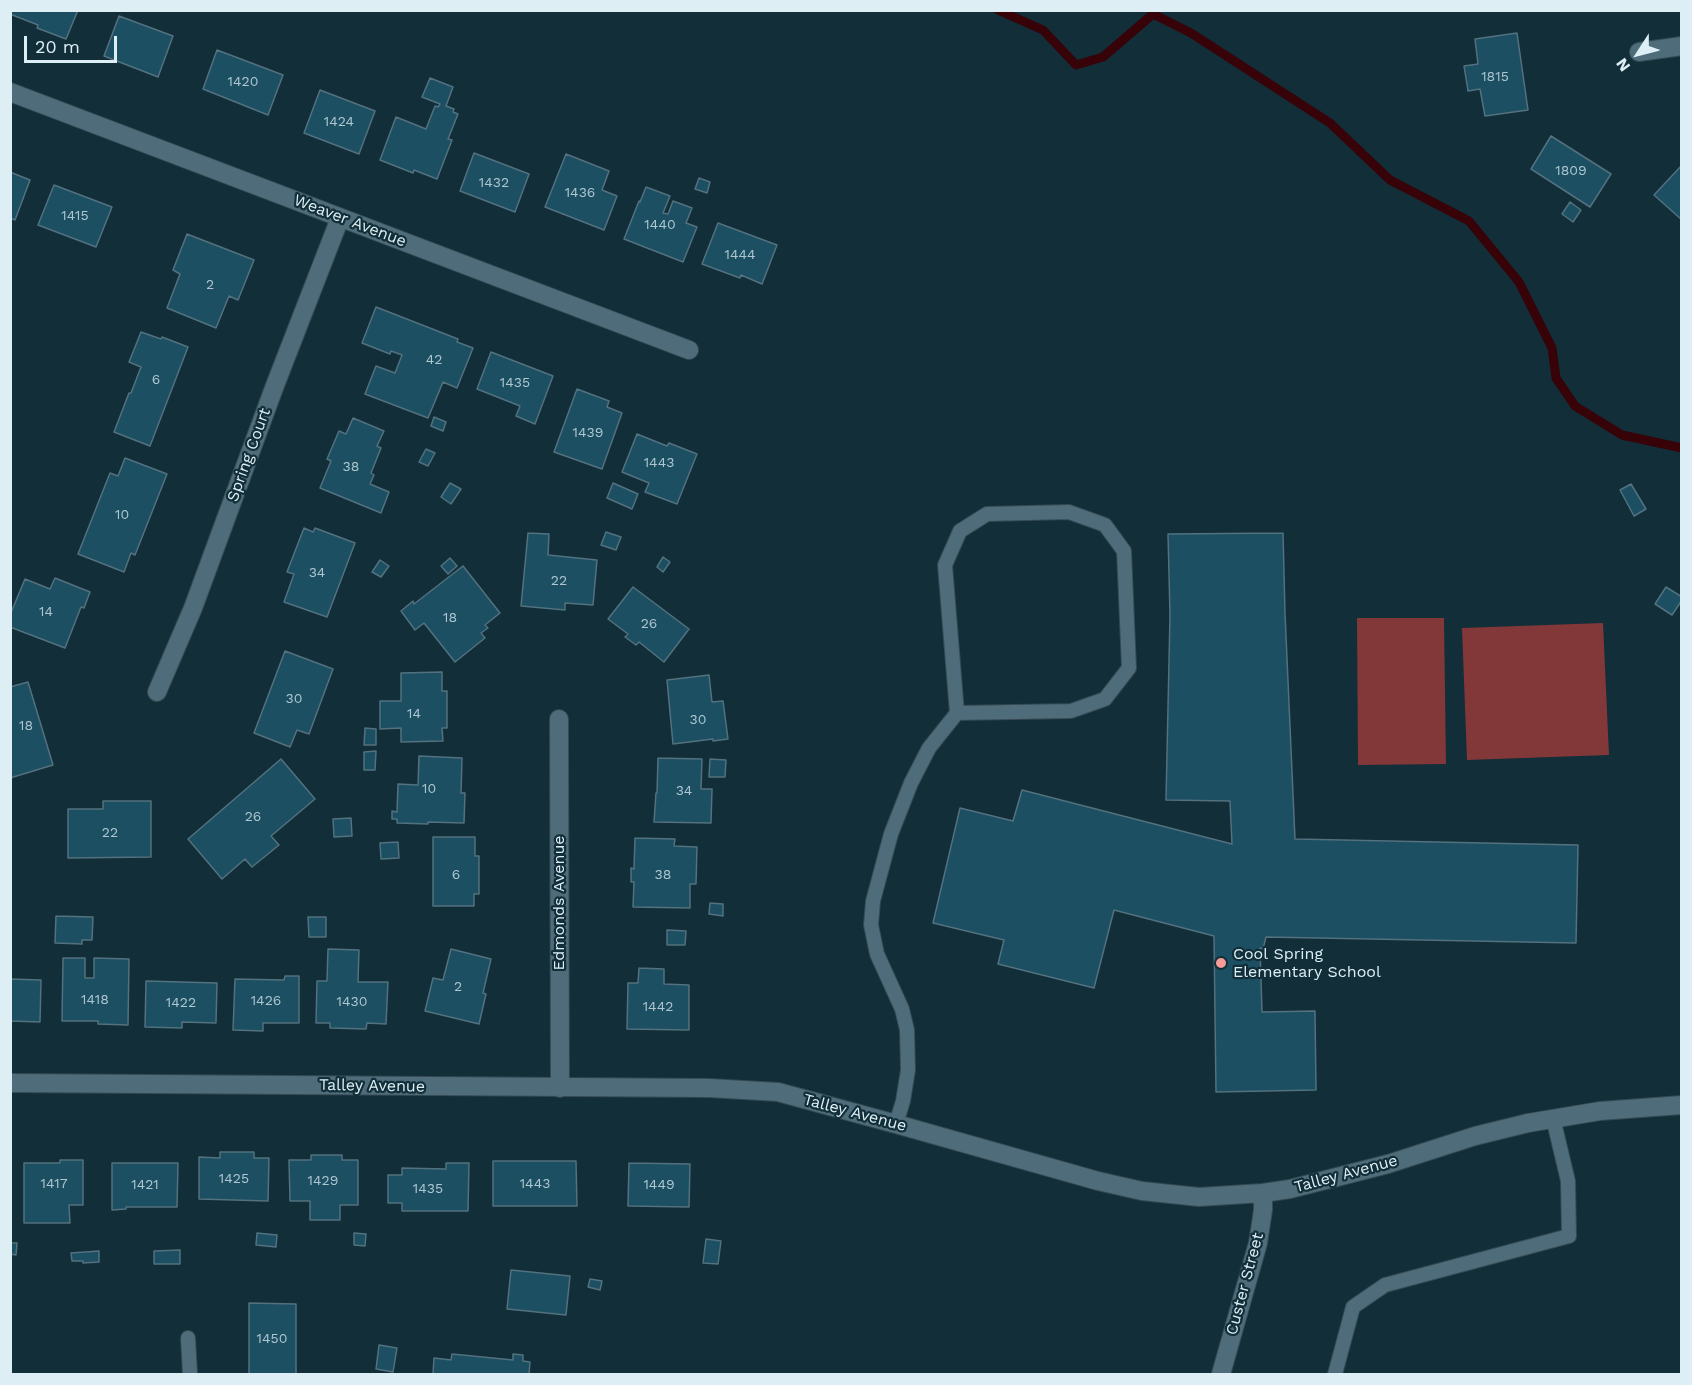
<!DOCTYPE html>
<style>
body{margin:0}
#map{position:relative;width:1692px;height:1385px;overflow:hidden;background:#112e39;font-family:"Work Sans",sans-serif}
canvas{display:block}
.frame{position:absolute;inset:0;border:12px solid #ddeef5;pointer-events:none}
.north{position:absolute;left:1608px;top:24px;width:60px;height:60px;-webkit-text-stroke:4px #112e39;paint-order:stroke;rotate:234deg;font-size:16px;font-weight:700;line-height:24px;text-align:center;color:#ddeef5}
.north::after{content:'';display:block;margin:auto;width:21px;height:27px;background:#ddeef5;clip-path:polygon(50% 0,100% 100%,50% 72%,0 100%)}
.scale{position:absolute;left:24px;top:36px;width:93px;height:27px;box-sizing:border-box;border:3px solid #ddeef5;border-top:0;padding-left:8px;font-size:18px;line-height:21px;white-space:nowrap;color:#ddeef5;-webkit-text-stroke:4px #112e39;paint-order:stroke}
</style>
<div id="map">
<canvas width="1692" height="1385"></canvas>
<div class="frame"></div>
<div class="north">N</div>
<div class="scale">20 m</div>
</div>
<script>
const ctx = document.querySelector('canvas').getContext('2d');
ctx.lineJoin = 'round';
function fillPath(path, color) { ctx.fillStyle = color; ctx.fill(path, 'evenodd'); }
const shape = rows => new Path2D(rows.map(r => 'M' + r).join(''));
function stroke(path, color, width, dash) { ctx.strokeStyle = color; ctx.lineWidth = width; ctx.lineCap = dash ? 'butt' : 'round'; ctx.setLineDash(dash || []); ctx.stroke(path); }
function write(font, color, halo, rows, align = 'center') {
  ctx.font = font + ' "Work Sans",sans-serif'; ctx.lineWidth = 4.5; ctx.setLineDash([]); ctx.textBaseline = 'middle'; ctx.strokeStyle = halo; ctx.fillStyle = color; for (const [text, x, y, turn = 0] of rows) {
    ctx.save(); ctx.translate(x, y); ctx.rotate((+turn || 0) * Math.PI / 180); ctx.textAlign = isNaN(turn) ? turn : align; if (halo) ctx.strokeText(text, 0, 0); ctx.fillText(text, 0, 0); ctx.restore();
  }
}
fillPath(shape([
 [1357,618,1444,618,1446,764,1358,765],
 [1603,623,1609,755,1467,760,1462,628]
]), '#823739');
stroke(shape([
 [998,10,1043,30,1076,65,1103,57,1153,14,1191,33,1330,123,1390,180,1469,221,1519,282,1552,348,1556,378,1575,406,1622,435,1682,448]
]), '#370208', 9);
const building = shape([
 [10,10,78,10,66,39,37,28,38,25,10,14,10,10],
 [119,16,173,36,158,77,104,56,119,16],
 [1517,33,1528,110,1485,116,1480,89,1468,91,1464,66,1478,64,1475,39,1517,33],
 [217,50,283,75,268,115,203,89,217,50],
 [430,78,453,87,446,106,454,109,453,112,458,114,448,139,452,140,437,179,414,170,413,173,380,160,396,117,426,129,435,106,438,107,440,104,422,97,430,78],
 [320,90,375,111,359,154,304,133,320,90],
 [1551,136,1611,174,1590,207,1531,169,1551,136],
 [474,153,529,174,515,212,460,191,474,153],
 [566,154,609,171,602,190,617,196,604,230,545,207,566,154],
 [1682,165,1682,220,1654,195,1682,165],
 [10,172,30,180,15,220,10,218,10,172],
 [699,178,710,182,707,193,695,189,699,178],
 [54,185,112,207,96,247,38,225,54,185],
 [646,187,670,196,663,213,668,214,673,201,692,208,686,223,697,227,683,262,624,239,639,201,640,202,646,187],
 [1570,202,1581,210,1573,222,1562,214,1570,202],
 [718,223,777,245,762,284,741,275,740,278,702,264,718,223],
 [187,234,254,260,238,300,229,296,216,328,167,308,180,274,173,270,187,234],
 [376,307,458,339,457,342,473,348,457,388,443,382,428,418,365,394,376,366,395,373,402,355,391,351,390,354,362,343,376,307],
 [141,332,161,339,162,337,188,347,150,446,114,432,129,393,131,393,141,367,129,362,141,332],
 [491,352,553,376,535,424,516,416,520,406,477,389,491,352],
 [577,389,609,401,607,407,622,413,602,469,554,452,577,389],
 [434,417,446,422,443,431,431,426,434,417],
 [353,418,384,431,377,446,381,448,371,473,374,475,370,484,389,492,381,513,320,488,331,461,327,459,339,431,346,434,353,418],
 [637,434,667,446,669,443,697,454,677,504,645,492,649,483,622,472,637,434],
 [426,449,435,453,428,466,419,462,426,449],
 [125,458,167,474,135,555,131,553,124,572,78,554,110,473,118,476,125,458],
 [450,483,461,489,451,504,441,497,450,483],
 [613,483,638,494,632,509,607,498,613,483],
 [1631,484,1646,509,1634,516,1620,490,1631,484],
 [304,528,313,532,315,528,355,543,327,617,284,602,294,574,287,572,304,528],
 [606,532,621,537,616,550,601,545,606,532],
 [528,533,549,534,548,555,597,560,593,605,565,603,565,610,521,606,528,533],
 [1283,533,1285,613,1295,839,1578,845,1576,943,1266,937,1263,949,1260,948,1262,1012,1315,1011,1316,1090,1216,1092,1214,936,1114,910,1094,988,998,964,1004,940,933,923,960,808,1013,821,1022,790,1232,844,1230,801,1166,800,1170,615,1168,534,1283,533],
 [663,557,670,562,663,572,657,567,663,557],
 [450,558,457,566,448,574,441,566,450,558],
 [380,560,389,566,381,577,372,572,380,560],
 [463,566,500,613,485,625,488,628,481,633,485,638,455,662,424,623,415,630,401,611,413,601,414,604,463,566],
 [55,578,90,592,84,608,81,607,65,648,10,627,10,615,25,579,50,589,55,578],
 [633,587,689,629,664,662,639,642,636,645,625,637,628,634,608,619,633,587],
 [1666,587,1682,597,1682,600,1672,615,1655,604,1666,587],
 [285,651,333,669,309,734,297,730,290,747,254,733,285,651],
 [442,672,442,691,447,691,447,728,442,728,443,741,401,742,401,728,380,729,380,701,401,701,401,673,442,672],
 [709,675,712,702,723,701,728,739,713,741,713,739,673,744,667,680,709,675],
 [28,682,53,765,10,778,10,687,28,682],
 [365,728,376,729,376,745,364,745,365,728],
 [376,751,375,770,364,770,364,752,376,751],
 [419,756,462,758,461,793,465,793,464,823,428,822,428,824,397,823,397,819,392,819,392,811,397,812,398,784,418,785,419,756],
 [658,758,702,759,701,789,712,789,711,823,654,822,656,793,657,793,658,758],
 [281,759,315,799,271,836,279,845,252,867,245,859,222,879,188,839,281,759],
 [710,759,726,760,725,777,709,777,710,759],
 [103,801,151,801,151,857,68,858,68,809,103,809,103,801],
 [351,818,352,836,334,837,333,819,351,818],
 [433,837,475,837,475,856,479,856,479,894,474,894,474,906,433,906,433,837],
 [635,838,675,839,674,846,697,847,696,884,690,884,690,908,633,907,634,882,631,882,631,868,634,869,635,838],
 [398,842,399,858,381,859,380,843,398,842],
 [710,903,723,904,723,916,709,914,710,903],
 [56,916,93,917,92,940,82,940,82,944,55,943,56,916],
 [308,917,326,917,326,937,309,937,308,917],
 [667,930,686,931,685,945,667,945,667,930],
 [328,949,359,950,358,982,388,982,386,1024,367,1023,366,1029,330,1028,330,1023,316,1023,317,981,327,981,328,949],
 [451,949,491,959,483,993,486,994,479,1024,425,1011,433,978,443,980,451,949],
 [63,958,85,958,85,978,94,978,94,958,129,959,128,1025,98,1024,98,1021,62,1021,63,958],
 [639,968,664,969,664,984,689,985,689,1030,627,1029,628,983,638,983,639,968],
 [285,976,299,976,299,1023,263,1023,263,1031,233,1030,235,979,284,980,285,976],
 [10,979,41,980,40,1022,10,1021,10,979],
 [146,981,217,983,216,1023,182,1022,182,1028,145,1027,146,981],
 [220,1152,254,1152,254,1158,269,1158,268,1201,199,1199,199,1157,220,1158,220,1152],
 [311,1155,342,1155,342,1160,358,1160,358,1205,340,1205,340,1220,310,1220,310,1201,290,1201,289,1160,311,1160,311,1155],
 [60,1160,83,1160,83,1205,69,1205,70,1223,24,1223,24,1163,60,1163,60,1160],
 [493,1161,576,1161,577,1206,493,1206,493,1161],
 [112,1163,178,1163,177,1207,126,1207,126,1209,112,1210,112,1163],
 [446,1163,469,1163,468,1211,402,1211,402,1203,388,1203,388,1175,402,1175,402,1168,446,1169,446,1163],
 [629,1163,690,1164,689,1207,628,1206,629,1163],
 [257,1233,277,1235,276,1247,256,1245,257,1233],
 [354,1233,366,1234,365,1246,354,1245,354,1233],
 [706,1239,721,1241,718,1264,703,1263,706,1239],
 [10,1243,17,1243,16,1255,10,1254,10,1243],
 [180,1250,180,1264,154,1264,154,1251,180,1250],
 [99,1251,99,1262,83,1263,83,1261,72,1261,71,1253,99,1251],
 [511,1270,570,1276,566,1315,507,1309,511,1270],
 [590,1279,602,1281,600,1290,588,1287,590,1279],
 [249,1303,296,1304,296,1374,249,1374,249,1303],
 [379,1345,397,1348,393,1372,376,1369,379,1345],
 [452,1354,513,1360,513,1354,523,1355,523,1361,530,1362,529,1374,433,1374,434,1358,451,1360,452,1354]
]);
fillPath(building, '#1c4f62');
stroke(building, '#53717e', 1.5);
const lane = shape([
 [896,1124,903,1101,908,1070,907,1030,902,1009,877,954,871,925,873,901,891,834,911,783,929,748,957,713,1071,711,1105,699,1129,668,1124,551,1105,525,1069,512,987,514,960,531,945,565,957,713],
 [188,1338,190,1374],
 [1335,1374,1353,1307,1385,1285,1569,1236,1568,1181,1553,1118]
]);
const street = shape([
 [1639,52,1682,46],
 [10,92,689,350],
 [157,692,193,608,274,388,340,218],
 [559,719,560,1088],
 [10,1083,709,1088,778,1092,896,1124,1098,1181,1142,1191,1199,1197,1263,1193,1290,1189,1388,1164,1475,1136,1528,1123,1600,1111,1682,1105],
 [1221,1374,1258,1243,1263,1210,1263,1193]
]);
stroke(lane, '#354a53', 16);
stroke(street, '#354a53', 20);
stroke(lane, '#4e6c79', 14);
stroke(street, '#4e6c79', 18);
for (const [x, y, r, color] of [
 [1221,963,6,"#f59b9a"]
]) { const dot = new Path2D(); dot.arc(x, y, r, 0, 2 * Math.PI); ctx.fillStyle = color; ctx.fill(dot); stroke(dot, '#112e39', 2); }
write('14px', '#adc6d0', null, [
 ["1815",1495,77],
 ["1420",243,82],
 ["1424",339,122],
 ["1809",1571,171],
 ["1432",494,183],
 ["1436",580,193],
 ["1415",75,216],
 ["1440",660,225],
 ["1444",740,255],
 ["2",210,285],
 ["42",434,360],
 ["6",156,380],
 ["1435",515,383],
 ["1439",588,433],
 ["1443",659,463],
 ["38",351,467],
 ["10",122,515],
 ["34",317,573],
 ["22",559,581],
 ["14",46,612],
 ["18",450,618],
 ["26",649,624],
 ["30",294,699],
 ["14",414,714],
 ["30",698,720],
 ["18",26,726],
 ["10",429,789],
 ["34",684,791],
 ["26",253,817],
 ["22",110,833],
 ["6",456,875],
 ["38",663,875],
 ["2",458,987],
 ["1418",95,1000],
 ["1426",266,1001],
 ["1430",352,1002],
 ["1422",181,1003],
 ["1442",658,1007],
 ["1425",234,1179],
 ["1429",323,1181],
 ["1417",54,1184],
 ["1443",535,1184],
 ["1421",145,1185],
 ["1449",659,1185],
 ["1435",428,1189],
 ["1450",272,1339]
]);
write('16px', '#ddeef5', '#112e39', [
 ["Weaver Avenue",350,221,21],
 ["Spring Court",249,455,-70],
 ["Edmonds Avenue",559,903,-90],
 ["Talley Avenue",372,1086,1],
 ["Talley Avenue",855,1113,15],
 ["Talley Avenue",1346,1174,-15],
 ["Custer Street",1245,1284,-75]
]);
write('16px', '#ddeef5', '#112e39', [
 ["Cool Spring",1233,954],
 ["Elementary School",1233,972]
], 'left');
</script>
